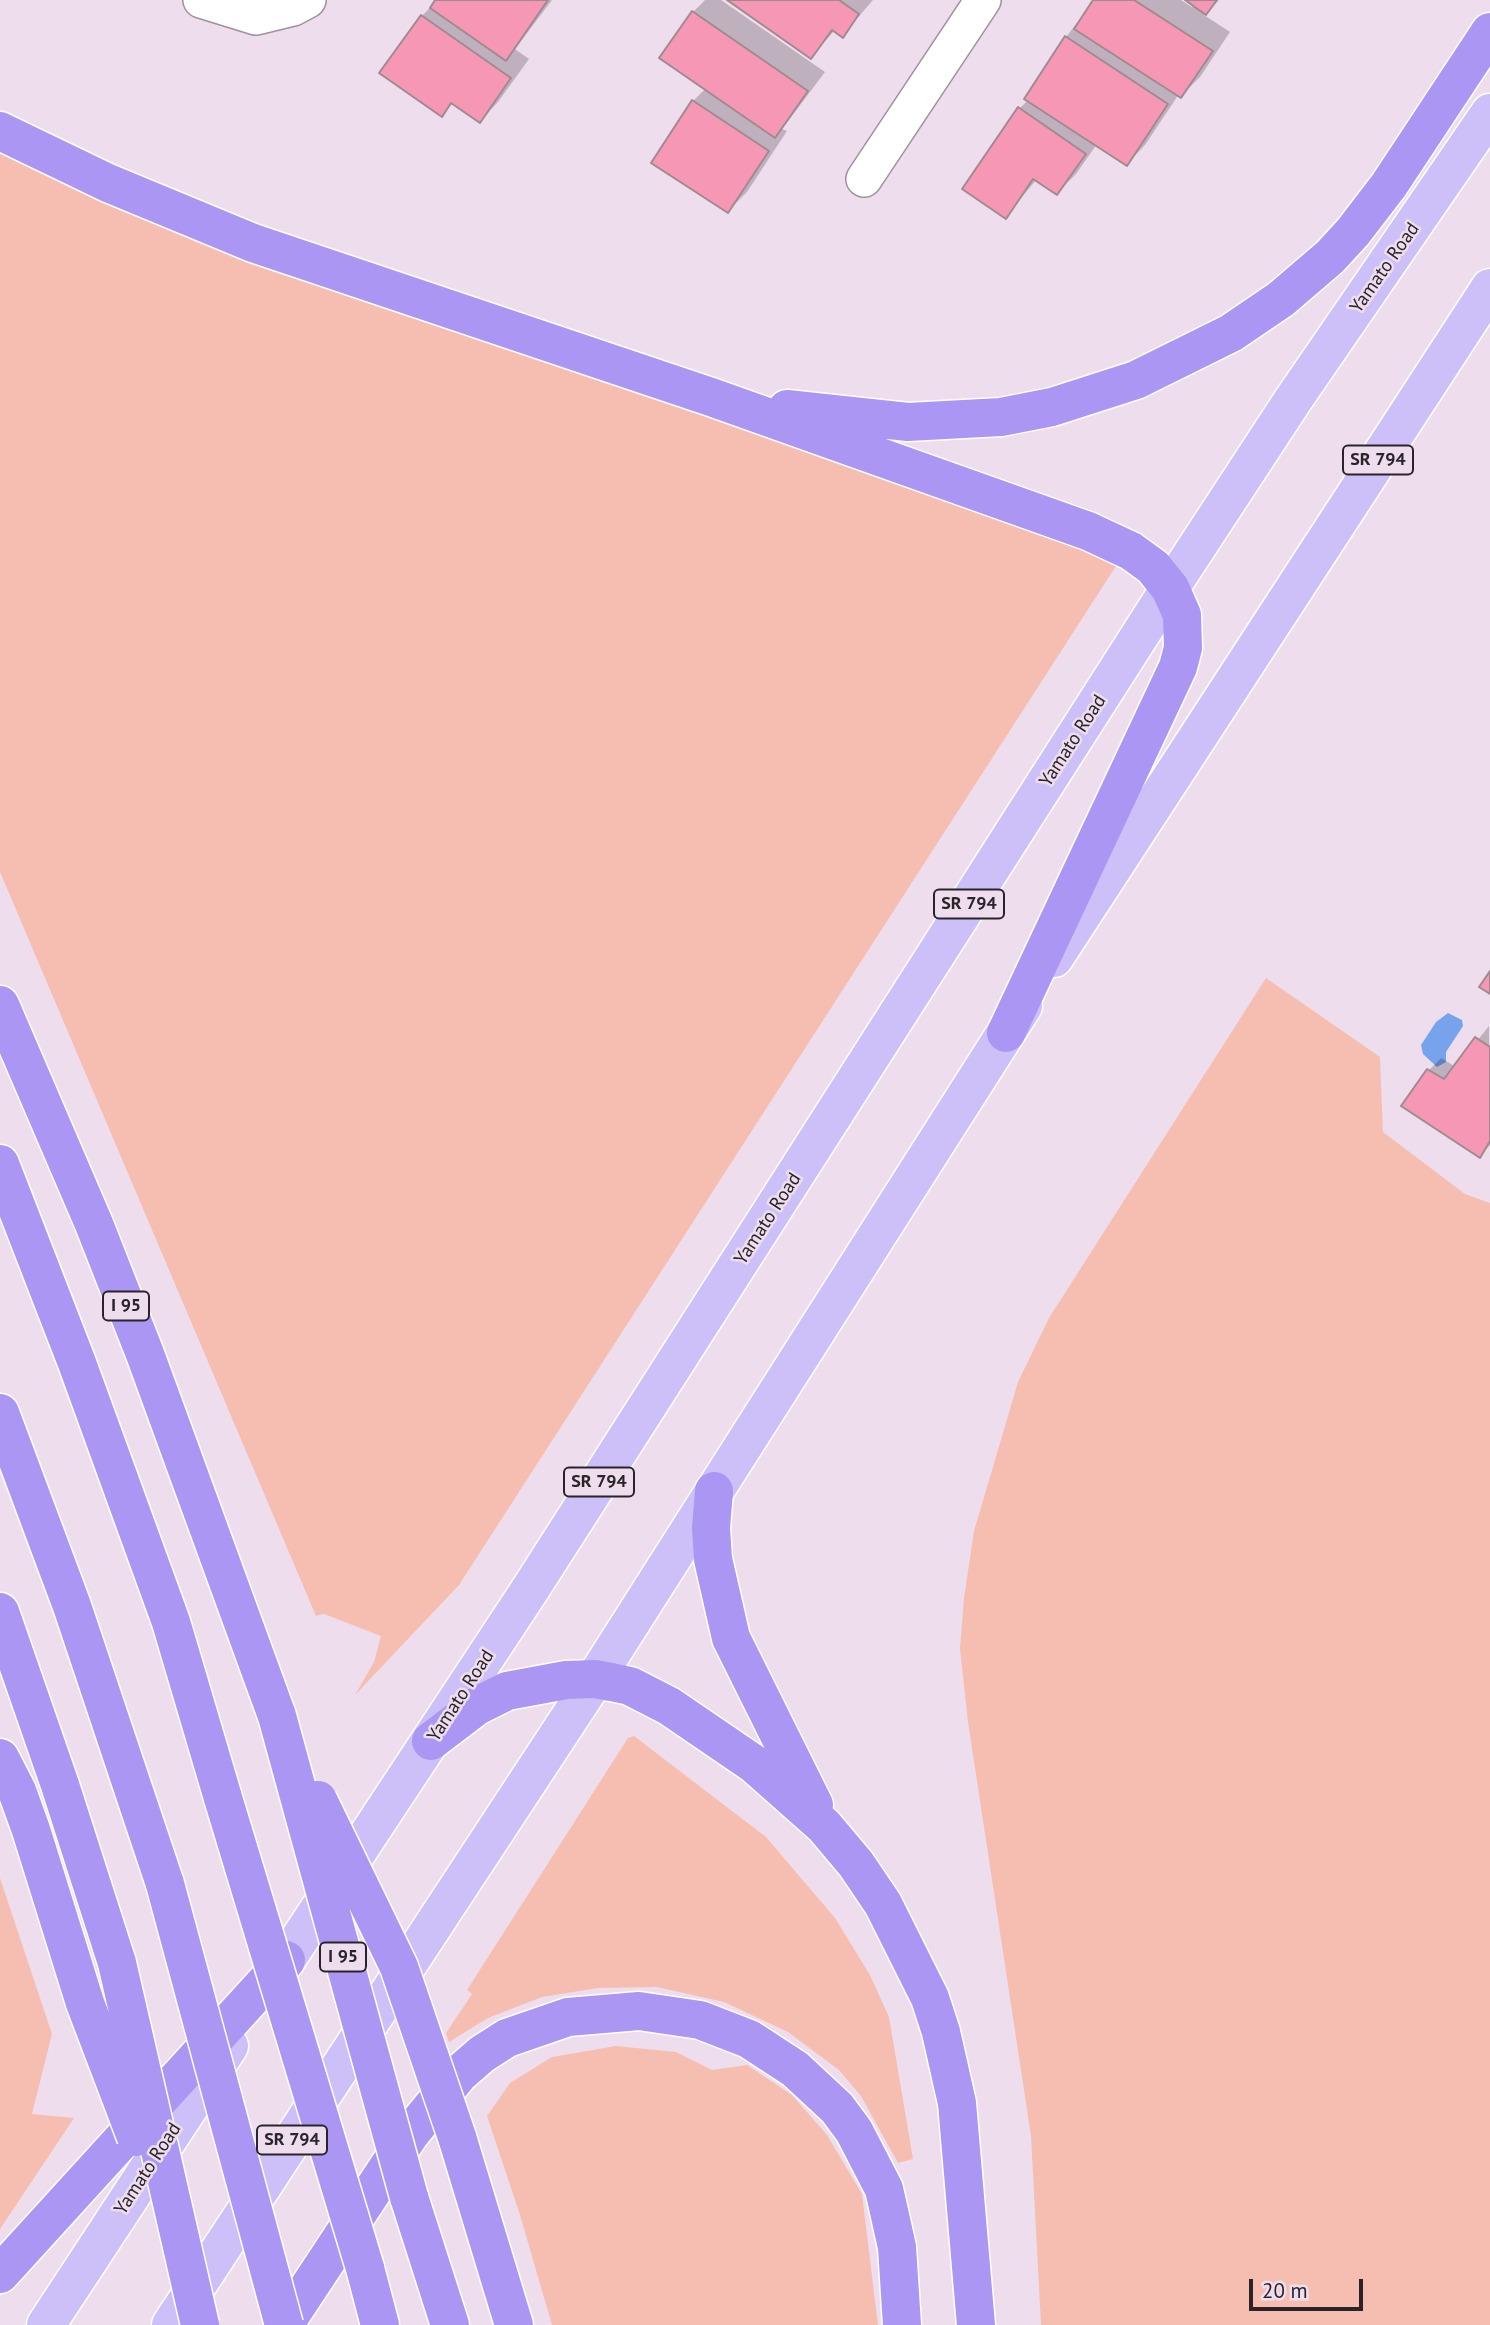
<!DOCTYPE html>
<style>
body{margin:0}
#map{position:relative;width:1490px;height:2325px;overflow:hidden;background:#eedeed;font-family:"PT Sans",sans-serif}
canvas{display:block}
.scale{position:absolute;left:1249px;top:2279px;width:114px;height:32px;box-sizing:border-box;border:4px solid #2a242a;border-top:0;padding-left:9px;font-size:21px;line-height:24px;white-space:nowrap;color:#2a242a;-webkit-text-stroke:5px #eedeed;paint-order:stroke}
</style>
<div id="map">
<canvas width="1490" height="2325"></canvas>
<div class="scale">20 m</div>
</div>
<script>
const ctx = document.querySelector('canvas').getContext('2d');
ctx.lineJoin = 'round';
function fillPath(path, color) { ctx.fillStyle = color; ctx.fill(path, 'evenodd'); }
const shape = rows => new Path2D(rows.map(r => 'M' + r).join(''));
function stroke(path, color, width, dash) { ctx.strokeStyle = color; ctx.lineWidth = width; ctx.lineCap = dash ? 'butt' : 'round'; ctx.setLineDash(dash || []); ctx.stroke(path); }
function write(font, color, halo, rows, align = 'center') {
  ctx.font = font + ' "PT Sans",sans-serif'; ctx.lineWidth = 5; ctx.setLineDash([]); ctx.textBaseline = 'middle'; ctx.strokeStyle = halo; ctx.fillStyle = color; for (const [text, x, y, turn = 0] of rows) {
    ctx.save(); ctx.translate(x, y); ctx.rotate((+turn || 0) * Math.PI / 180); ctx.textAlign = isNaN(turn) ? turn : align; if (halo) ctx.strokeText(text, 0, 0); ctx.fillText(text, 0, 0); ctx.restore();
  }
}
fillPath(shape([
 [0,148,1094,548,1116,566,459,1585,355,1695,374,1662,381,1636,324,1614,316,1616,0,872],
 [1266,978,1380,1057,1383,1132,1465,1194,1490,1203,1490,2325,1041,2325,1031,2136,968,1722,960,1649,964,1598,974,1531,1018,1382,1049,1318],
 [634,1736,766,1837,835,1918,870,1975,889,2017,913,2159,898,2163,861,2096,839,2070,788,2032,724,2002,657,1987,598,1988,542,1997,488,2018,449,2042,446,2033,472,1994,467,1990,628,1738],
 [0,1878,52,2034,32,2114,74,2118,0,2229],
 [616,2046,676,2052,712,2070,747,2065,792,2095,827,2135,862,2194,878,2325,552,2325,520,2215,487,2116,510,2083,552,2057]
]), '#f5beb1');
fillPath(shape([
 [1448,1013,1462,1020,1463,1026,1446,1052,1446,1062,1437,1067,1423,1054,1421,1045,1436,1022]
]), '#77a3ed');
fillPath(shape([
 [437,0,552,0,515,49,529,59,498,102,480,121,453,103,442,115,422,16],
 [705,0,721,0,825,72,782,129,787,131,747,192,728,211,693,101,706,88,693,12],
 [730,0,873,0,843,35,835,30,811,57],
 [1095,0,1181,0,1192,7,1194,5,1188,0,1219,0,1204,15,1230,32,1200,77,1181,96,1179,94,1145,145,1127,164,1097,144,1076,174,1057,193,1037,179,1005,217,1020,108,1028,100,1066,37],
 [1489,1026,1490,1145,1479,1156,1429,1070,1441,1058,1456,1067]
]), '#0003');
const building = shape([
 [435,0,548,0,506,61,430,8,435,0],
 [727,0,839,0,859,14,843,38,832,30,811,59,727,0],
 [1093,0,1134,0,1213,51,1181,98,1074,29,1093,0],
 [1185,0,1217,0,1206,15,1185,0],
 [692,11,808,91,775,138,659,58,692,11],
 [421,15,511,78,480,123,451,103,442,117,379,73,421,15],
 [1065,36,1168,104,1127,166,1024,99,1065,36],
 [692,100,769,151,728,213,651,163,692,100],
 [1018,107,1086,154,1057,195,1033,179,1006,219,962,189,1018,107],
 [1490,971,1490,994,1479,987,1490,971],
 [1475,1037,1490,1047,1490,1141,1480,1158,1401,1106,1427,1069,1444,1079,1475,1037]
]);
fillPath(building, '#f697b5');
stroke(building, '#9f8a90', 2);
const minor = shape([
 [201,0,256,17,293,8,308,0],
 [864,179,983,0]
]);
const primary = shape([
 [1054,958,1490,288],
 [268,1987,531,1588,1170,588,1293,400,1490,113],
 [46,2325,229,2046],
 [171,2325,595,1679,1023,1006]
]);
const motorway = shape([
 [0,131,108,183,253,243,711,397,1088,531,1131,551,1153,567,1170,588,1182,615,1183,648,1178,667,1006,1033],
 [787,409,908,422,1001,417,1052,407,1136,380,1231,333,1281,299,1330,257,1353,232,1389,185,1490,32],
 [0,1005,94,1224,145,1354,277,1716],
 [0,1164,77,1363,171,1622,223,1798],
 [0,1413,72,1606,165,1884],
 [714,1491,711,1528,713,1559,731,1638,814,1805],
 [0,1612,60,1785,117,1963],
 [431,1741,477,1706,507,1691,566,1680,595,1679,611,1682,630,1686,669,1706,754,1764,824,1826,856,1864,883,1904,930,1998,941,2032,957,2103,976,2325],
 [0,1758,17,1791,31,1830,85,2003],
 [457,2137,514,2325],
 [409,2197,450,2325],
 [365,2268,380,2325],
 [0,2274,286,1960],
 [284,2325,410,2134,459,2074,482,2054,507,2038,568,2017,639,2011,700,2020,749,2039,795,2069,837,2108,854,2131,884,2189,897,2247,902,2325]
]);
stroke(minor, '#a0919f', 38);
stroke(primary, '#fff', 41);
stroke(motorway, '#fff', 41);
stroke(minor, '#fff', 35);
stroke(primary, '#cdc0f8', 38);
stroke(motorway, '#ac96f4', 38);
const motorwayBridge = shape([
 [277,1716,409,2197],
 [223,1798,365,2268],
 [318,1800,399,1967,457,2137],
 [165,1884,284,2325],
 [117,1963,200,2325],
 [85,2003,136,2137]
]);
stroke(motorwayBridge, '#fff', 41, []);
stroke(motorwayBridge, '#ac96f4', 38);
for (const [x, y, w] of [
 [1378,460,70],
 [969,904,70],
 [126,1306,46],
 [599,1482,70],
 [343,1957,46],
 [292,2140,70]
]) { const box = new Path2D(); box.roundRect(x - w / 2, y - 14.5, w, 29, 5); ctx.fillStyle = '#eedeed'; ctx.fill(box); stroke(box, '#2a242a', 2); }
write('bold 18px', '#2a242a', null, [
 ["SR 794",1378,460],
 ["SR 794",969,904],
 ["I 95",126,1306],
 ["SR 794",599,1482],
 ["I 95",343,1957],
 ["SR 794",292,2140]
]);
write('19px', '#2a242a', '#eedeed', [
 ["Yamato Road",1385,268,-55],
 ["Yamato Road",1073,741,-57],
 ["Yamato Road",768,1219,-57],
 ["Yamato Road",461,1696,-57],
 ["Yamato Road",148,2169,-57]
]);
</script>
